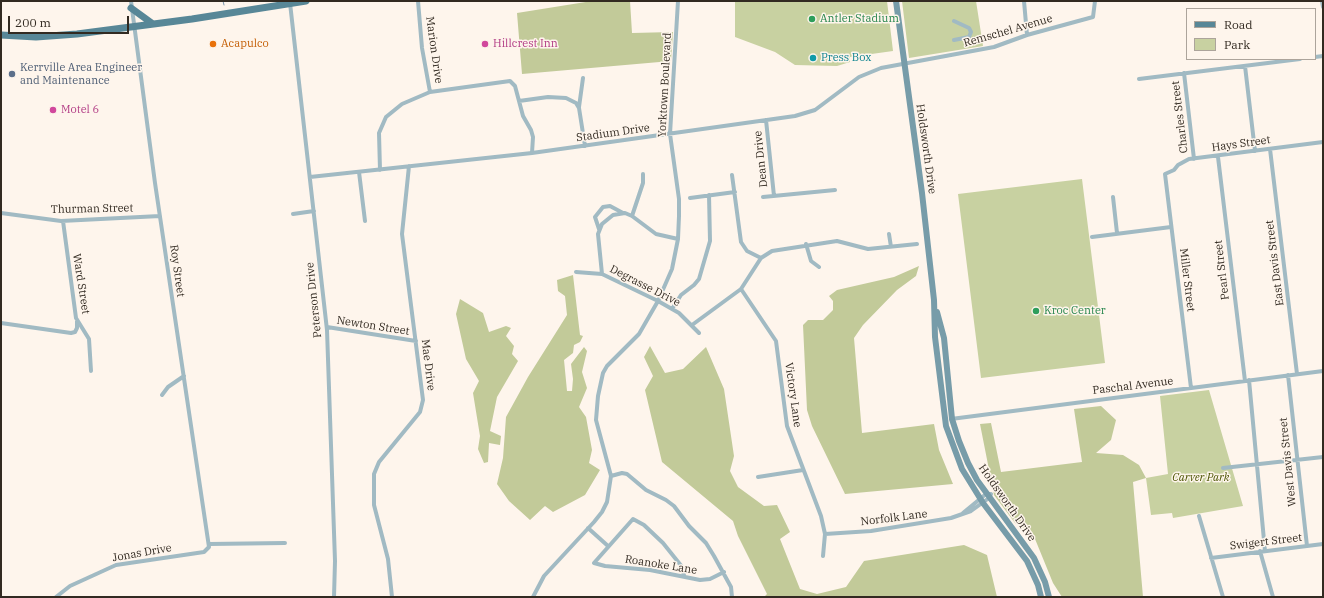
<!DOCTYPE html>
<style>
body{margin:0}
#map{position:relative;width:1324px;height:598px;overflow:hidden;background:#fef5ec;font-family:"IBM Plex Serif",serif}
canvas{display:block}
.frame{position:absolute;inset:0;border:2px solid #322a21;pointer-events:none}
.legend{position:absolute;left:1186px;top:8px;width:130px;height:52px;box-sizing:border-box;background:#fef5ec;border:1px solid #aca49b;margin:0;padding:5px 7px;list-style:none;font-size:12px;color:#322a21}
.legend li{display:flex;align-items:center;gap:8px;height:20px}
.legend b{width:20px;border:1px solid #aca49b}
.scale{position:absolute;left:8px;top:16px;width:121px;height:18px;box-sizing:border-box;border:2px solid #322a21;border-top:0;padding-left:5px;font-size:12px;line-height:14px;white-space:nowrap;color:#322a21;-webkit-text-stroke:3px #fef5ec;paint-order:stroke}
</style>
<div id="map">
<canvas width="1324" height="598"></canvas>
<div class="frame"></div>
<ul class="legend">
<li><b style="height:5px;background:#588797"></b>Road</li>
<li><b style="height:11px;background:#c8d1a1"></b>Park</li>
</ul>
<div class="scale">200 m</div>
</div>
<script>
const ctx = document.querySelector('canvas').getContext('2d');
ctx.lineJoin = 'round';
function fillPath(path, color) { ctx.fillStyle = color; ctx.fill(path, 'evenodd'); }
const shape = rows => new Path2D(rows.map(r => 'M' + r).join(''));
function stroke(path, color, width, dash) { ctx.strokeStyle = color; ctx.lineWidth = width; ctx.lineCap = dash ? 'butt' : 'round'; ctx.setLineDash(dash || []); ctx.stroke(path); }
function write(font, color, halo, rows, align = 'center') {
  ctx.font = font + ' "IBM Plex Serif",serif'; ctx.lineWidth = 3; ctx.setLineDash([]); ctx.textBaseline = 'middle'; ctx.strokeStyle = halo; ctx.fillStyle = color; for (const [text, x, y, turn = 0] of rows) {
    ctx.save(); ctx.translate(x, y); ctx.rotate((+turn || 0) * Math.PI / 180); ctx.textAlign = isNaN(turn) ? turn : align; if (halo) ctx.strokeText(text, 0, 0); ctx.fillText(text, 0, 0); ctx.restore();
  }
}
fillPath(shape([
 [735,1,887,1,893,51,850,57,850,62,837,66,795,65,775,52,735,37],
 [902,1,976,1,983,46,909,58],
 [1082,179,1105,363,981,378,958,194],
 [1209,390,1243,506,1173,518,1172,513,1151,515,1146,478,1168,474,1160,396]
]), '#c8d1a1');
fillPath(shape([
 [592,1,630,1,632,33,673,32,671,61,522,74,517,13],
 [919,266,916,276,897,290,863,325,854,338,862,433,934,424,939,450,953,484,845,494,812,426,807,410,803,325,808,320,823,320,833,310,833,301,829,296,837,290,894,277],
 [573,275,580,335,583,336,580,342,574,345,573,353,564,360,567,391,572,391,573,379,571,364,584,347,587,351,582,372,587,388,579,407,586,417,592,450,589,463,600,470,585,495,553,512,545,506,530,520,509,501,497,484,503,458,506,417,528,377,567,315,565,296,558,291,557,280],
 [460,299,483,313,489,332,506,326,511,328,506,336,514,346,512,354,518,361,497,397,490,431,501,436,500,445,489,443,488,462,484,463,478,449,480,436,473,393,479,381,466,359,456,314],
 [650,346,665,373,683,369,706,347,724,389,734,456,730,471,738,487,764,506,777,505,790,532,780,539,800,589,817,594,846,587,864,561,964,545,987,555,997,597,764,597,767,594,738,536,733,521,662,462,645,390,653,376,644,357],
 [1101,406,1116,420,1111,440,1096,453,1123,455,1139,465,1146,478,1133,482,1143,597,1062,597,1053,583,1033,534,1015,523,994,495,980,424,991,423,1001,472,1082,462,1074,409]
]), '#c2ca99');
stroke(shape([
 [223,1,224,5]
]), '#7995aa', 1);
stroke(shape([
 [1024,1,1027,35],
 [1322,1,1323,7],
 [290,3,327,330,335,561,334,597],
 [954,40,969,37,971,32,969,28,954,21],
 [1315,57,1323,56],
 [1245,66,1255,151],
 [1184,73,1194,159],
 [1139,79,1300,59],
 [430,92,510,81,515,86,523,116,531,130,533,137,532,153],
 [519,101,548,97,566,98,576,103,579,108,585,146],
 [579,107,583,78],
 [766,120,774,196],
 [1270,149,1297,374],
 [1218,157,1245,381],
 [380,170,379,133,386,117,402,104,430,92,422,48,418,1],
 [359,172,365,221],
 [732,175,741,242,747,251,761,258],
 [310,177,532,153,795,116,815,110,859,77,881,68,994,47,1027,35,1093,17,1095,1],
 [763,197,835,190],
 [1113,197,1117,233],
 [690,198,735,192],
 [1,213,61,221,160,216],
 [293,214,314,211],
 [632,216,643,183,643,174],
 [63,221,76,318,89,339,91,371],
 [599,229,595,217,603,207,610,206,623,213],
 [889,234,891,247],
 [1092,237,1171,227],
 [806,244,811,261,819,267],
 [576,272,602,274,658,301,679,313,699,333],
 [602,274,598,234,602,224,613,215,625,213,632,216,656,234,678,239],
 [741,289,776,341,787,426,821,516,825,534,823,556],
 [672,309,681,295,694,285,699,279,710,241,709,195],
 [1,323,71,333,75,332,77,328,77,321],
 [692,325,741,289,761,258,772,251,837,241,868,249,917,244],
 [327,327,416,341],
 [1288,375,1307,546],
 [1249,380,1265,551],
 [1191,388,1165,174,1174,170,1178,165,1189,159,1323,142],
 [162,395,168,387,184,376],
 [951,419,1323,371],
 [1223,468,1323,457],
 [611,476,622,473,627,474,646,490,666,500,674,506,689,526,706,543,714,556,731,587,732,597],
 [758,477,803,470],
 [1199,516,1223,597],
 [588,528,608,546],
 [825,534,871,531,951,518,971,511,989,498,991,494,986,494,963,513],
 [209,544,285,543],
 [1260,551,1273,597],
 [1211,558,1323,544],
 [684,576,683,568,663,543,644,525,633,519,594,563,605,566,650,570,700,580,710,579,724,572],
 [56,597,70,586,116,565,204,552,209,547,155,183,131,1],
 [392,597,388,559,374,505,374,474,379,462,420,412,423,400,402,234,409,166],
 [533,597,544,576,594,522,602,512,607,502,611,476,596,420,598,396,603,373,607,366,639,334,658,301,672,269,678,239,679,216,679,199,670,134,678,1]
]), '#a1bac3', 4);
stroke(shape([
 [896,1,922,193,934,300,935,337,946,426,962,469,983,503,1027,561,1038,585,1041,597],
 [937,312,944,338,952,419,959,441,968,463,977,480,1034,558,1045,582,1049,597]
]), '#779ca9', 6);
stroke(shape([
 [131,8,153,24],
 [1,35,36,37,77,34,192,19,306,1]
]), '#588797', 7);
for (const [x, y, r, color] of [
 [812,19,4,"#2e9e5b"],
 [213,44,4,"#e8710a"],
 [485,44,4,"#d1479c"],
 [813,58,4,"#0f9aa8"],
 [12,74,4,"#5c6f8a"],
 [53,110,4,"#d1479c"],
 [1036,311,4,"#2e9e5b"]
]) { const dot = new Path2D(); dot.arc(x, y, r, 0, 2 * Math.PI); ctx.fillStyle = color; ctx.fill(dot); stroke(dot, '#fef5ec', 1.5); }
write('11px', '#27864d', '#fef5ec', [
 ["Antler Stadium",820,19],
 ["Kroc Center",1044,311]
], 'left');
write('11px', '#322a21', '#fef5ec', [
 ["Remschel Avenue",1008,31,-16],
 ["Marion Drive",434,50,82],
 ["Yorktown Boulevard",665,85,-87],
 ["Charles Street",1180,117,-97],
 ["Stadium Drive",613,133,-8],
 ["Hays Street",1241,144,-8],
 ["Holdsworth Drive",926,149,82],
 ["Dean Drive",761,159,-96],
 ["Thurman Street",92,209,-1],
 ["East Davis Street",1275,263,-97],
 ["Pearl Street",1222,270,-97],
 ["Roy Street",177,271,82],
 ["Miller Street",1187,280,83],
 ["Ward Street",81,284,81],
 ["Degrasse Drive",645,286,27],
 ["Peterson Drive",314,300,-96],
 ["Newton Street",373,326,9],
 ["Mae Drive",428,365,83],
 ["Paschal Avenue",1133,386,-7],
 ["Victory Lane",793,395,82],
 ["West Davis Street",1288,462,-96],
 ["Holdsworth Drive",1007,503,55],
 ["Norfolk Lane",894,518,-7],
 ["Swigert Street",1266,542,-7],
 ["Jonas Drive",142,553,-10],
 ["Roanoke Lane",661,565,9]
]);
write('11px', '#c56008', '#fef5ec', [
 ["Acapulco",221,44]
], 'left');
write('11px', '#b23c85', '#fef5ec', [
 ["Hillcrest Inn",493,44],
 ["Motel 6",61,110]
], 'left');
write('11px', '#0d838f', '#fef5ec', [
 ["Press Box",821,58]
], 'left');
write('11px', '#4e5e75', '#fef5ec', [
 ["Kerrville Area Engineer",20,68],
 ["and Maintenance",20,81]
], 'left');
write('italic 11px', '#4a5300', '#fef5ec', [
 ["Carver Park",1201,478]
]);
</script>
